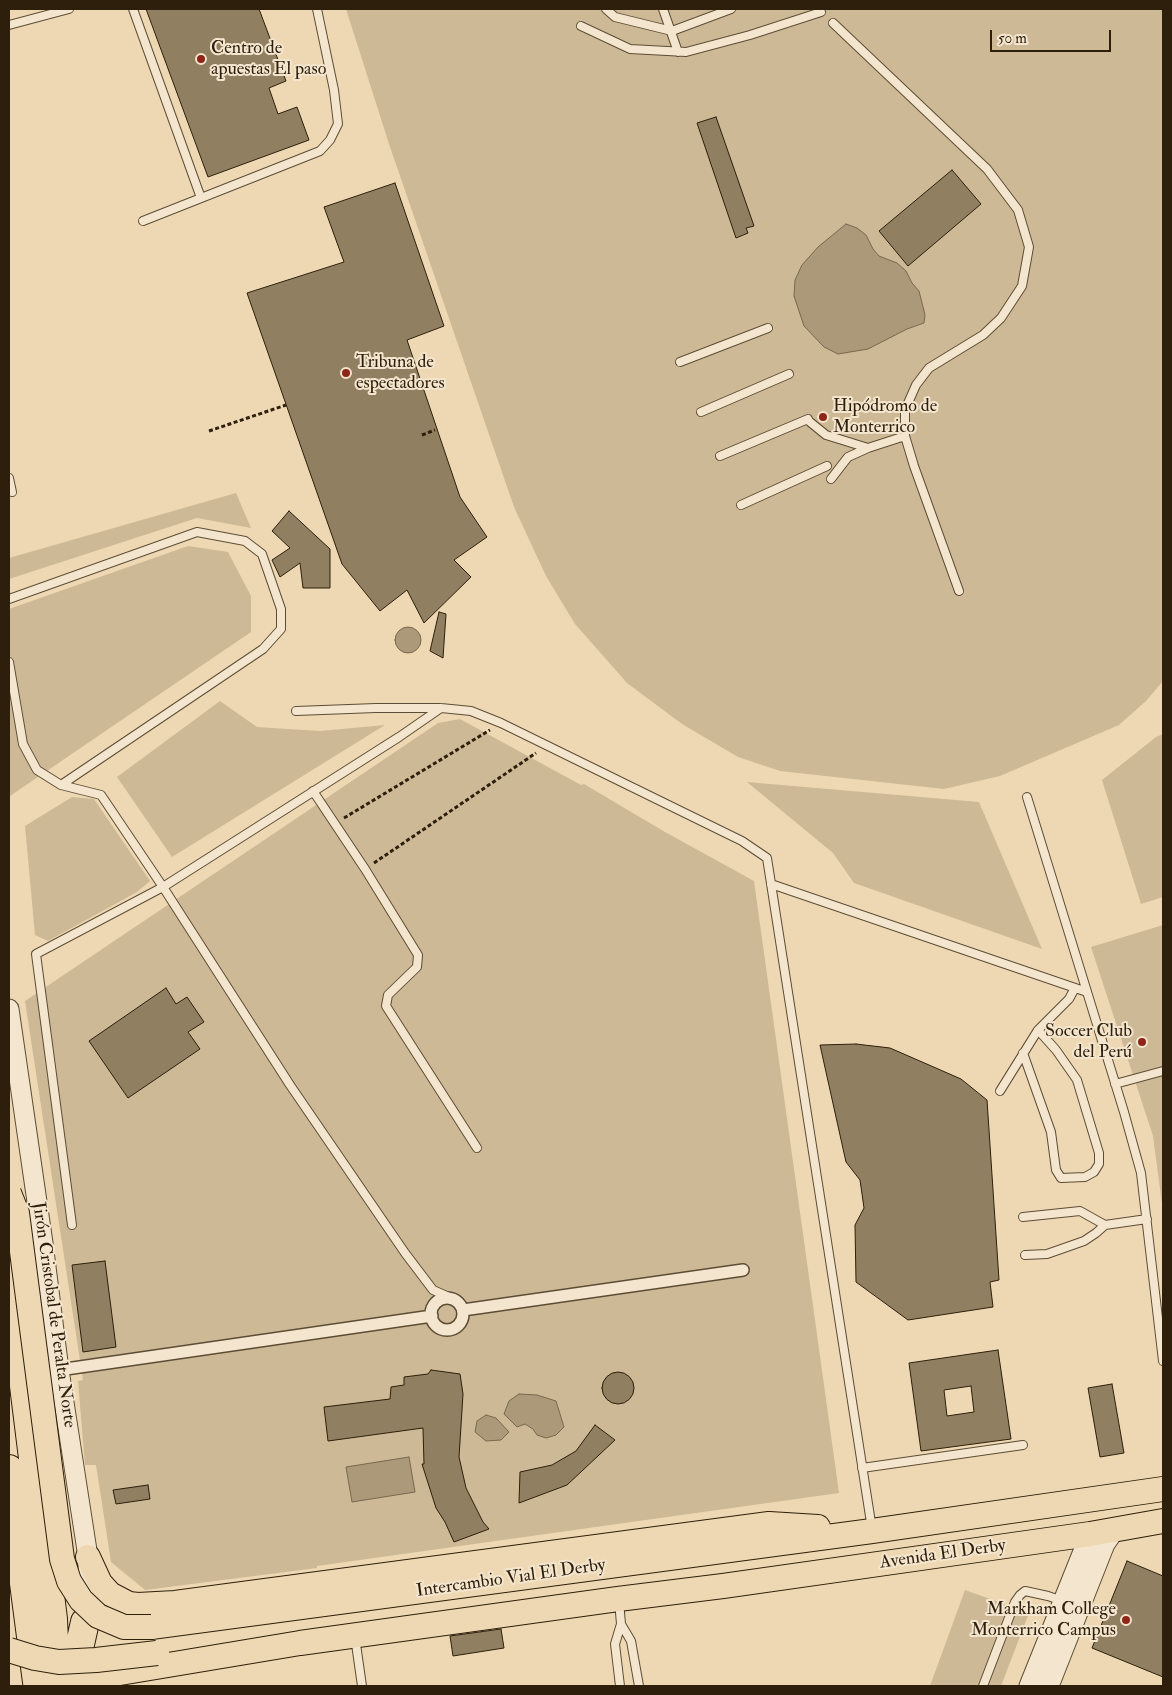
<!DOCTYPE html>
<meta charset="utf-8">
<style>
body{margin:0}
#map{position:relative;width:1172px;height:1695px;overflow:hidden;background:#eed8b3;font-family:"IM FELL Double Pica",serif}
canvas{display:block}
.frame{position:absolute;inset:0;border:10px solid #2d1f0b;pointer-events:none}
.scale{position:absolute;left:990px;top:30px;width:121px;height:22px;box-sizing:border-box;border:2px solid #2d1f0b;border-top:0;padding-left:6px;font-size:15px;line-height:18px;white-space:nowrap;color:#2d1f0b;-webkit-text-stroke:4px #f4e6ce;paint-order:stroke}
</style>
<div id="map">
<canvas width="1172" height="1695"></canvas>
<div class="frame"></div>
<div class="scale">50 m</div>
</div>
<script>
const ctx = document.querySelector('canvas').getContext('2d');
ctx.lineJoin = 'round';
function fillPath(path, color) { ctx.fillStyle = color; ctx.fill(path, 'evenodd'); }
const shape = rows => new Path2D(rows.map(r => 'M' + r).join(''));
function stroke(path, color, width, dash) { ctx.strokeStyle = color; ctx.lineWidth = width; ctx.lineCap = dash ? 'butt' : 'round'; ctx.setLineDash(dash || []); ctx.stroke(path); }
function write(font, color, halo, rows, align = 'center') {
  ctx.font = font + ' "IM FELL Double Pica",serif'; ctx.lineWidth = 4; ctx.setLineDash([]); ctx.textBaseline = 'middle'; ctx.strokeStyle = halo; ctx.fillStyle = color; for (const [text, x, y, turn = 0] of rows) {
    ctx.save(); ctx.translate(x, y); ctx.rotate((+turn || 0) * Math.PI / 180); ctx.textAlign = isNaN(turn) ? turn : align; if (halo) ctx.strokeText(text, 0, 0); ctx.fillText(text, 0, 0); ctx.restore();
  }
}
fillPath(shape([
 [346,9,1163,9,1163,681,1146,701,1119,725,1000,776,944,789,780,771,738,757,682,724,627,683,575,624,546,576,514,507,389,144],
 [236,493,251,528,197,518,9,579,9,558],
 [188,546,228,552,251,596,251,632,10,796,9,609],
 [220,701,257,727,320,731,385,725,172,857,117,777],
 [460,719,581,785,584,784,665,832,754,881,839,1493,317,1566,317,1568,145,1590,111,1562,96,1465,85,1465,78,1381,83,1380,25,1001,438,723],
 [1163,734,1163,897,1141,904,1102,780,1156,737],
 [747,782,979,802,1042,949,854,883,833,853],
 [72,797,94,799,150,881,137,892,48,941,35,935,25,826],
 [1163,925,1163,1211,1153,1136,1091,947],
 [965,1590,1029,1613,1001,1686,930,1686]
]), '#cdb996');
const water = shape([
 [846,224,857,228,866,235,873,249,879,256,897,263,906,271,912,283,919,291,925,315,924,323,907,329,868,349,838,354,824,347,804,326,794,296,795,280,802,265,818,247,846,224],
 '395 640a13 13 0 1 1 26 0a13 13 0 1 1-26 0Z',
 [519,1394,537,1395,556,1401,564,1427,556,1435,546,1438,537,1435,533,1429,525,1424,517,1427,504,1414,509,1401,519,1394],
 [486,1415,496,1418,509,1432,501,1440,486,1441,475,1432,477,1421,486,1415],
 [409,1457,415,1492,352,1502,346,1467,409,1457]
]);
fillPath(water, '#ac997a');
stroke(water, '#79684e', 1);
const building = shape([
 [146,9,259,9,286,81,269,88,278,114,297,107,309,140,208,177,146,9],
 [716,117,754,226,746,228,748,233,736,238,697,123,716,117],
 [952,170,981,204,908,266,879,231,952,170],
 [395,183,444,326,407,340,460,497,487,537,454,560,471,577,424,623,407,590,380,611,342,564,247,293,344,262,324,207,395,183],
 [289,511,330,549,330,588,303,588,300,563,280,577,272,560,290,548,272,531,289,511],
 [439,612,446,614,443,658,430,651,439,612],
 [166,988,176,1004,187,997,204,1022,188,1032,200,1049,128,1098,89,1041,166,988],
 [856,1044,890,1048,929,1065,961,1079,987,1100,999,1280,990,1282,993,1307,908,1320,856,1282,855,1225,864,1208,860,1180,846,1162,820,1045,856,1044],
 [105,1261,116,1347,83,1352,72,1265,105,1261],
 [998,1350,1011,1439,921,1451,909,1363,998,1350],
 [971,1386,974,1412,947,1416,944,1390,971,1386],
 [431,1370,460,1374,463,1394,459,1457,466,1488,483,1522,489,1529,454,1542,445,1522,436,1508,422,1464,424,1464,423,1428,328,1441,324,1407,390,1399,391,1387,404,1385,404,1377,428,1374,431,1370],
 '602 1388a16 16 0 1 1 32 0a16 16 0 1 1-32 0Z',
 [1112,1384,1124,1453,1100,1457,1088,1388,1112,1384],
 [595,1425,615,1440,567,1485,519,1503,520,1472,552,1465,576,1451,595,1425],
 [148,1485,150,1499,116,1504,113,1490,148,1485],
 [1127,1561,1163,1576,1163,1677,1092,1648,1127,1561],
 [501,1629,504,1648,453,1656,450,1636,501,1629]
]);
fillPath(building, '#917f62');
stroke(building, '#2d1f0b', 1);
const service = shape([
 [133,9,201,198],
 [606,9,615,17,672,31,731,9],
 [663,9,678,52],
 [833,23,987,169,1018,210,1029,247,1022,286,1001,318,983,335,929,368,916,385,905,410,905,436,914,466,959,591],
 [9,25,69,9],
 [581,26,630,49,686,52,750,35,821,12],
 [143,221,320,151,330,140,338,124,334,90,317,9],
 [680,362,768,328],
 [701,412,789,374],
 [810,422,826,435,868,448,905,436],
 [720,456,808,419],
 [9,478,12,492],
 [831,479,848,457,868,448],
 [741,505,827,466],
 [9,599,197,532,245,541,262,554,281,609,281,629,263,649,61,785],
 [9,662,23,744,37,770,61,785,101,795,163,887,290,1085,405,1253,433,1290,449,1297],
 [296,711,376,708,441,708,471,711,501,723,742,841,767,858,872,1529],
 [313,791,365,869,418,955,417,967,388,995,386,1006,477,1148],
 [1027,797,1124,1112,1141,1173,1163,1361],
 [771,884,1087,992],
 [1023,1053,1051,1132,1056,1170,1061,1178,1085,1177,1094,1172,1099,1164,1099,1153,1077,1080,1056,1050,1038,1030],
 [1115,1084,1163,1071],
 [1000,1091,1038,1030,1069,999,1075,988],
 [1023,1217,1080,1211,1105,1225],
 [72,1225,36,954,163,887,399,737,441,708],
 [1025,1255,1047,1254,1084,1241,1096,1233,1105,1225,1147,1219],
 [862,1468,1023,1445],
 [619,1601,621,1624,615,1644,620,1686],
 [621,1624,631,1641,639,1686],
 [355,1637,362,1686],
 [983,1686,1015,1602,1020,1595,1025,1591,1048,1596,1063,1601]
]);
const pedestrian = shape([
 '431 1314a16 16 0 1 1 32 0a16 16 0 1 1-32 0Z',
 [463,1310,743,1270],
 [59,1370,432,1316]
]);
const tertiary = shape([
 [9,1009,43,1243,59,1370,88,1557,88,1585,86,1615],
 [1029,1686,1090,1534],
 [1049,1686,1105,1544,1116,1528]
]);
const primary = shape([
 [88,1557,100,1583,110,1594,129,1604,138,1605,175,1603,769,1524,818,1527],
 [151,1627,872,1531,1163,1489],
 [90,1678,300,1643,618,1599,723,1586,1090,1534,1163,1521]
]);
const motorway = shape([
 [9,1265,53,1619,56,1686],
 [9,1469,37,1682],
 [78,1686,78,1653,85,1622]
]);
stroke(service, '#5d4d35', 10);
stroke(pedestrian, '#5d4d35', 14);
stroke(tertiary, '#5d4d35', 21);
stroke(primary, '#2d1f0b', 26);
stroke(motorway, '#2d1f0b', 30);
stroke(shape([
 [209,431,286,405],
 [422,435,435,430],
 [344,818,490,730],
 [374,863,536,753]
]), '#2d1f0b', 3, [4, 2.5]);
stroke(service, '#f4e6ce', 8);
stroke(pedestrian, '#f4e6ce', 11);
stroke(tertiary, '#f4e6ce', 19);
stroke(primary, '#eed8b3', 24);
stroke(motorway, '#eed8b3', 28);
const primaryBridge = shape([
 [9,1193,17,1213,62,1559,69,1581,81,1600,98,1616,124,1627,151,1627],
 [9,1650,35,1658,59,1662,96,1660,157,1653]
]);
stroke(primaryBridge, '#2d1f0b', 26, []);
stroke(primaryBridge, '#eed8b3', 24);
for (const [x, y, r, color] of [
 [201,59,5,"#8f2418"],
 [346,373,5,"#8f2418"],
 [823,417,5,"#8f2418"],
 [1142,1042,5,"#8f2418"],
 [1126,1620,5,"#8f2418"]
]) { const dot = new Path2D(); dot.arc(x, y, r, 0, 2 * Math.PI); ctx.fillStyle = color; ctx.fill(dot); stroke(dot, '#f4e6ce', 2); }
write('18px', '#2d1f0b', '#f4e6ce', [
 ["Centro de",211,49],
 ["apuestas El paso",211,70],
 ["Tribuna de",356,363],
 ["espectadores",356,384],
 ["Hipódromo de",833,407],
 ["Monterrico",833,428],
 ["Soccer Club",1132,1032,"right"],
 ["del Perú",1132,1053,"right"],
 ["Markham College",1116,1610,"right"],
 ["Monterrico Campus",1116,1631,"right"]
], 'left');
write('18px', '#2d1f0b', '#f4e6ce', [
 ["Jirón Cristobal de Peralta Norte",53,1315,82],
 ["Avenida El Derby",943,1555,-8],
 ["Intercambio Vial El Derby",511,1579,-8]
]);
</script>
